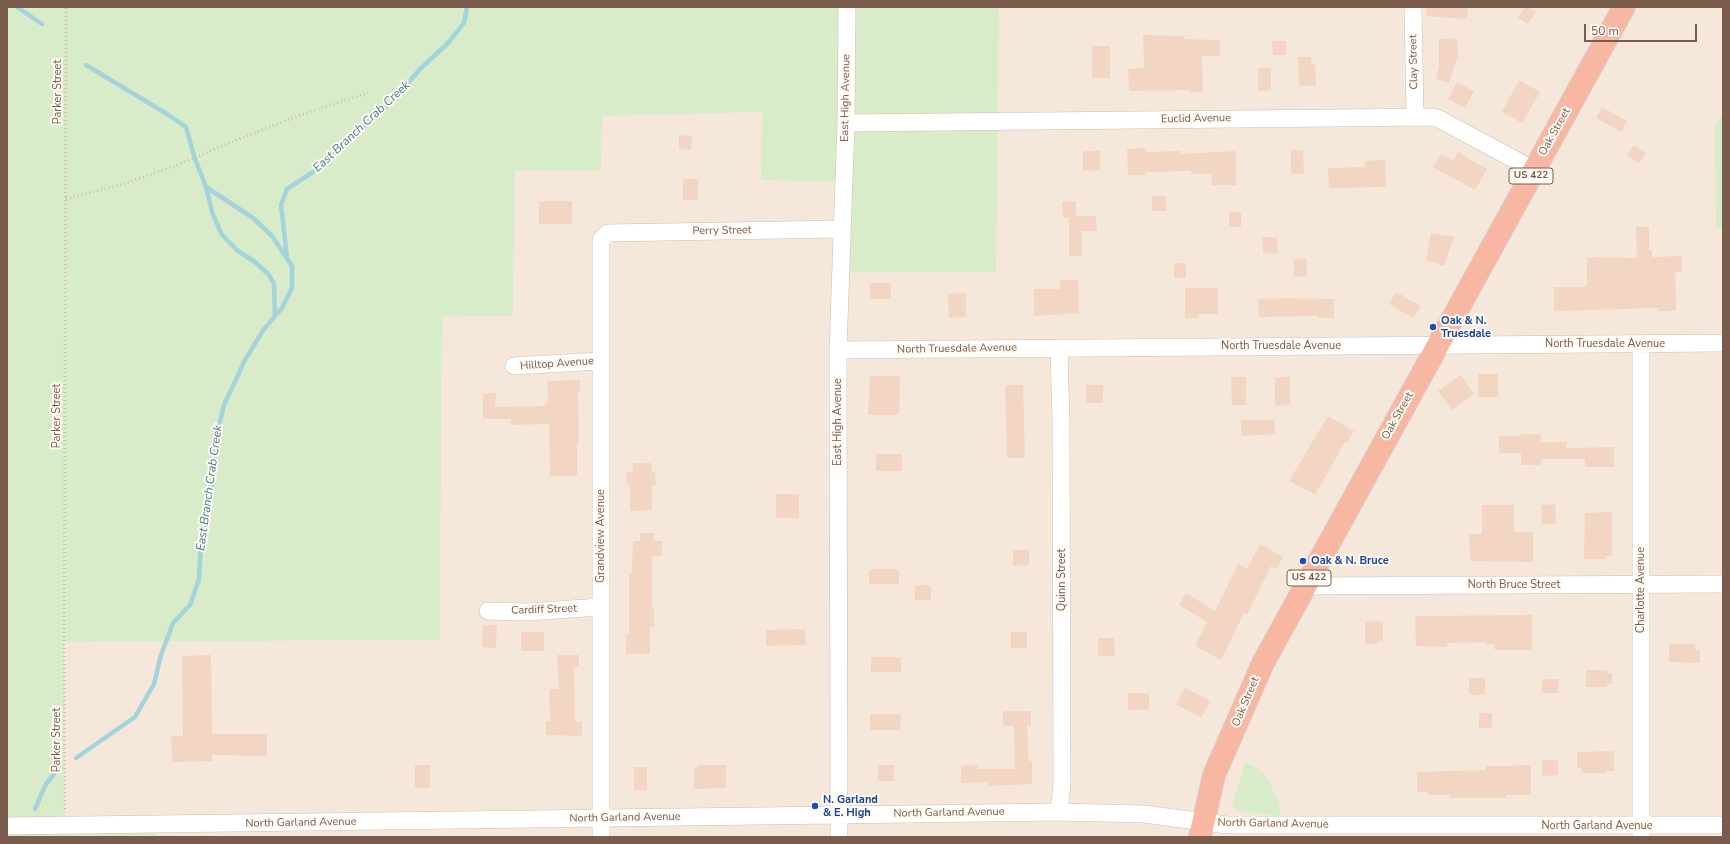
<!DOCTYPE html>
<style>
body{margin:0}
#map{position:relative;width:1730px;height:844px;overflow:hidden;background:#fdf6ec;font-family:"Nunito Sans",sans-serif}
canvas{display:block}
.frame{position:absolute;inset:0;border:8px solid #7a5c4d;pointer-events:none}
.scale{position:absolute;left:1584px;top:24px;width:113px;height:18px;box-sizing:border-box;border:2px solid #7a5c4d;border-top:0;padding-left:5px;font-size:12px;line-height:14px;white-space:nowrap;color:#7a5c4d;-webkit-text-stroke:3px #fffaf3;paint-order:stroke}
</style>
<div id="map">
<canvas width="1730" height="844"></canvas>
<div class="frame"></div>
<div class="scale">50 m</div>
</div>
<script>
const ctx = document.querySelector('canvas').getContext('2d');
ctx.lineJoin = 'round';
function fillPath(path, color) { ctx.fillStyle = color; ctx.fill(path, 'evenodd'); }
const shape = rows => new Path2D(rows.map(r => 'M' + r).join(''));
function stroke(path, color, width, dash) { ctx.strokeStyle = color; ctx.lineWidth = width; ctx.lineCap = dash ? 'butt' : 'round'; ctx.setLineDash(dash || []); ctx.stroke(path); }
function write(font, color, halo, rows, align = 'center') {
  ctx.font = font + ' "Nunito Sans",sans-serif'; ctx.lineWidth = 4; ctx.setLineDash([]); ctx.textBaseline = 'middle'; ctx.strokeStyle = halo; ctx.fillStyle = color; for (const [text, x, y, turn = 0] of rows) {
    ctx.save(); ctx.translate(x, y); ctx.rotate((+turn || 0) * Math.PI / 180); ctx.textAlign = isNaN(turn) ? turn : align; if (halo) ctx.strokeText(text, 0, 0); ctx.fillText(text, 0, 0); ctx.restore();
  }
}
fillPath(shape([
 [602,7,847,7,840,271,995,272,999,7,1723,7,1723,837,157,837,157,825,65,826,64,642,440,640,442,317,513,316,515,170,601,170]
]), '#f5e8da');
fillPath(shape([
 [1203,822,1298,825,1298,837,1200,837]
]), '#fde8e0');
fillPath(shape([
 [7,7,999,7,996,272,840,272,843,182,761,180,762,112,602,116,601,170,515,170,513,316,442,317,440,640,64,642,65,826,157,825,157,837,7,837],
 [1723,112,1723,228,1716,228,1715,127],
 [1245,762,1257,768,1266,776,1274,792,1279,804,1281,817,1247,812,1238,810,1232,805]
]), '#d8ecc9');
stroke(shape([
 [17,7,42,24],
 [206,187,213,215,222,235,238,251,255,262,269,275,274,284,275,316],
 [287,257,281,205,287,189,319,168,399,94,420,69,447,44,464,23,467,7],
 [76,758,135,717,154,684,161,655,173,623,190,605,199,579,201,540,213,480,215,443,224,405,245,360,264,329,282,308,292,288,292,266,272,236,253,218,206,187,195,159,186,127,167,114,86,65],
 [35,809,46,784,54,774]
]), '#a5d3da', 4.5);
fillPath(shape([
 [1427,7,1468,7,1467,19,1426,16],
 [1525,7,1528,7,1536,12,1528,24,1518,18],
 [1143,35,1184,36,1184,39,1220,40,1220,56,1202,56,1203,92,1190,92,1190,90,1129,91,1128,69,1144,68],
 [1457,38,1458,60,1456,60,1449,83,1436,79,1439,67,1439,39],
 [1272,41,1286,41,1286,55,1273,55],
 [1092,46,1110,46,1110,78,1092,78],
 [1298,57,1311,57,1311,64,1315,64,1316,86,1299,86],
 [1258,68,1271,68,1271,90,1258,91],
 [1519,80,1540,92,1522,123,1502,112],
 [1457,82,1474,91,1465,108,1448,99],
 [1602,107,1627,121,1621,132,1596,118],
 [679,135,692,136,691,150,679,149],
 [1634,145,1646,153,1639,163,1627,155],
 [1145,148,1145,152,1181,151,1181,154,1236,151,1236,185,1212,185,1211,174,1191,174,1191,171,1146,172,1146,175,1128,175,1127,149],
 [1291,150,1303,150,1304,174,1291,174],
 [1083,151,1100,151,1100,170,1083,171],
 [1458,152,1487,169,1475,190,1433,167,1441,154,1453,161],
 [1385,160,1386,187,1329,188,1328,168,1365,167,1365,161],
 [683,179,698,179,698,200,683,200],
 [1152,196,1166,196,1166,211,1152,211],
 [539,201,572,201,572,224,539,224],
 [1076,201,1076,216,1073,216,1096,216,1097,231,1082,231,1082,256,1069,256,1069,217,1063,217,1062,202],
 [1229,212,1241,212,1241,227,1229,227],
 [1636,227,1649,227,1649,250,1652,250,1652,257,1682,256,1682,272,1675,272,1676,311,1658,311,1658,308,1554,311,1554,287,1587,287,1587,257,1637,258],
 [1431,233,1454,237,1444,266,1426,260],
 [1262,237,1277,237,1278,253,1263,254],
 [1306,258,1307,276,1294,277,1294,259],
 [1174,263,1186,263,1186,278,1174,278],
 [1060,280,1078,280,1079,313,1034,316,1034,289,1060,289],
 [870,283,891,283,891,299,870,299],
 [1185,288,1218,288,1218,314,1199,314,1199,318,1185,318],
 [1396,292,1421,306,1413,318,1389,304],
 [966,293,966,317,949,318,948,294],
 [1285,298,1334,299,1334,318,1318,318,1318,316,1259,317,1258,299],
 [1478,374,1498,374,1498,397,1478,397],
 [1461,375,1474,394,1452,410,1438,391],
 [870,376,900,376,899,415,868,415],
 [1231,377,1246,377,1246,405,1232,405],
 [1275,377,1290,377,1290,405,1275,406],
 [580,380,580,392,578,392,579,443,577,443,577,476,550,476,549,424,511,425,511,419,483,419,483,393,496,393,495,407,545,406,545,403,548,403,547,381],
 [1005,385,1023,385,1025,458,1007,458],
 [1086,385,1103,385,1103,403,1086,403],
 [1328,416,1354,431,1347,443,1345,442,1315,495,1289,481],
 [1241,420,1274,420,1275,434,1241,436],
 [1521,434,1541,434,1541,442,1567,442,1566,448,1614,447,1614,467,1585,467,1585,459,1541,459,1541,465,1521,465,1521,453,1499,453,1499,436,1521,436],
 [876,454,902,454,902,471,876,471],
 [633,463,651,463,652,472,655,472,656,485,652,485,652,510,630,511,630,485,627,485,626,472,633,471],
 [776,494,799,494,799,518,776,518],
 [1555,504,1556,524,1542,524,1541,505],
 [1482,505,1514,505,1514,532,1533,532,1533,562,1470,561,1469,534,1482,534],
 [1612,512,1612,556,1606,556,1606,559,1584,559,1585,513],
 [640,533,654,533,654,541,662,541,662,556,652,556,652,607,654,607,654,627,650,627,650,654,626,654,626,635,629,634,629,573,632,573,633,541,640,541],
 [1260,544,1283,557,1276,569,1271,566,1247,615,1244,613,1221,660,1195,646,1207,622,1179,605,1186,593,1215,611,1238,564,1247,569],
 [1013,550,1029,550,1029,565,1013,566],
 [869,569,899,569,899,584,869,584],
 [915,585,931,585,931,600,915,600],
 [1532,615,1532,650,1495,650,1494,644,1486,644,1486,642,1447,643,1447,647,1416,646,1415,616],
 [1365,621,1383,622,1383,641,1378,641,1378,644,1365,644],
 [483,625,497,625,496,648,482,647],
 [805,629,806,645,766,646,766,630],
 [521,632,544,632,544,651,521,651],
 [1011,632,1027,632,1027,648,1011,648],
 [1098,638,1114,638,1115,656,1098,656],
 [1669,644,1695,644,1695,650,1700,650,1700,663,1669,662],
 [211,655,212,734,267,734,267,756,212,755,212,761,172,762,171,736,183,736,182,656],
 [557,655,579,655,579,667,574,667,575,722,582,722,582,736,546,735,546,721,550,721,549,689,559,689],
 [871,657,901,657,901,672,871,672],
 [1586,670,1607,670,1607,673,1612,673,1612,684,1607,684,1607,687,1586,687],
 [1469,678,1485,678,1485,695,1469,695],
 [1542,679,1559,679,1558,693,1542,693],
 [1185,688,1210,701,1201,718,1176,704],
 [1128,693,1149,693,1149,710,1128,710],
 [1003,711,1031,711,1031,726,1027,726,1029,761,1032,761,1032,784,988,786,988,782,961,783,961,766,978,765,978,769,1015,769,1014,726,1003,726],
 [1479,713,1492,713,1492,728,1479,728],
 [870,714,901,714,900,730,870,730],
 [1614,751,1614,771,1606,771,1606,773,1582,773,1582,768,1577,768,1577,752],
 [1542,760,1558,760,1558,775,1542,776],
 [415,765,430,765,430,788,415,788],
 [698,765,726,765,726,788,694,789,694,767,698,767],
 [878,765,894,765,894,781,878,781],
 [1515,765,1531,765,1531,795,1506,795,1506,798,1449,798,1449,795,1428,795,1428,792,1417,792,1417,772,1486,770,1486,766,1515,766],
 [634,767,647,767,647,790,634,790]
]), '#f3d5c3');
const minor = shape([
 [1413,7,1415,117],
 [846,123,1432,117,1439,119,1534,170],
 [1641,344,1641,837],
 [1059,348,1061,422,1062,784,1059,812],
 [838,350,1723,343],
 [514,366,600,361],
 [1305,586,1723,584],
 [488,611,527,612,600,607],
 [7,826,1059,812,1144,814,1227,825,1723,825],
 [601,837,601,240,608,233,841,229],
 [839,837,838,350,846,123,847,7]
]);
const highway = shape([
 [1200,837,1214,775,1263,663,1624,7]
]);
stroke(minor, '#d1beb0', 18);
stroke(highway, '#dad1cd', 24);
stroke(shape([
 [66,199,120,185,175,166,229,143,300,115,368,93],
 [65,809,64,642,66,7]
]), '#d9b8a5', 2.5, [1, 3]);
stroke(minor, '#fff', 17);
stroke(highway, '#f7b7a3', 22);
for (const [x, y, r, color] of [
 [1433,327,4,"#1a4fb4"],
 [1303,561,4,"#1a4fb4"],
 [815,806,4,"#1a4fb4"]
]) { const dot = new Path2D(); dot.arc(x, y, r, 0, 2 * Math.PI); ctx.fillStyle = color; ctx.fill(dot); stroke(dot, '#fffaf3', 1.5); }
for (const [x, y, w] of [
 [1531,176,44],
 [1309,578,44]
]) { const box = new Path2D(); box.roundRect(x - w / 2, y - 8, w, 16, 3); ctx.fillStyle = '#fffaf3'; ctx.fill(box); stroke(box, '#7a5c4d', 1); }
write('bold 10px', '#7a5c4d', null, [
 ["US 422",1531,176],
 ["US 422",1309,578]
]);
write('11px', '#7a5c4d', '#fffaf3', [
 ["Clay Street",1414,62,-91],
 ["Parker Street",58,92,-90],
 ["East High Avenue",846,98,-89],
 ["Euclid Avenue",1196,119,-1],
 ["Oak Street",1555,132,-61],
 ["Perry Street",722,231,-1],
 ["North Truesdale Avenue",1605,344],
 ["North Truesdale Avenue",1281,346],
 ["North Truesdale Avenue",957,349,-1],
 ["Hilltop Avenue",557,364,-4],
 ["Parker Street",57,416,-90],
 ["Oak Street",1398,416,-61],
 ["East High Avenue",838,422,-90],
 ["Grandview Avenue",601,536,-90],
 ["Quinn Street",1062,580,-90],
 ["North Bruce Street",1514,585],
 ["Charlotte Avenue",1641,590,-90],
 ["Cardiff Street",544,610,-2],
 ["Oak Street",1246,702,-67],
 ["Parker Street",57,740,-90],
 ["North Garland Avenue",949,813,-1],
 ["North Garland Avenue",625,818,-1],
 ["North Garland Avenue",301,823,-1],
 ["North Garland Avenue",1273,824,1],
 ["North Garland Avenue",1597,826]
]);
write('bold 11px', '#164399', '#fffaf3', [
 ["Oak & N.",1441,321],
 ["Truesdale",1441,334],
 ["Oak & N. Bruce",1311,561],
 ["N. Garland",823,800],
 ["& E. High",823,813]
], 'left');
write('italic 12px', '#437c86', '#fffaf3', [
 ["East Branch Crab Creek",362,127,-43],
 ["East Branch Crab Creek",210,488,-82]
]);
</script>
